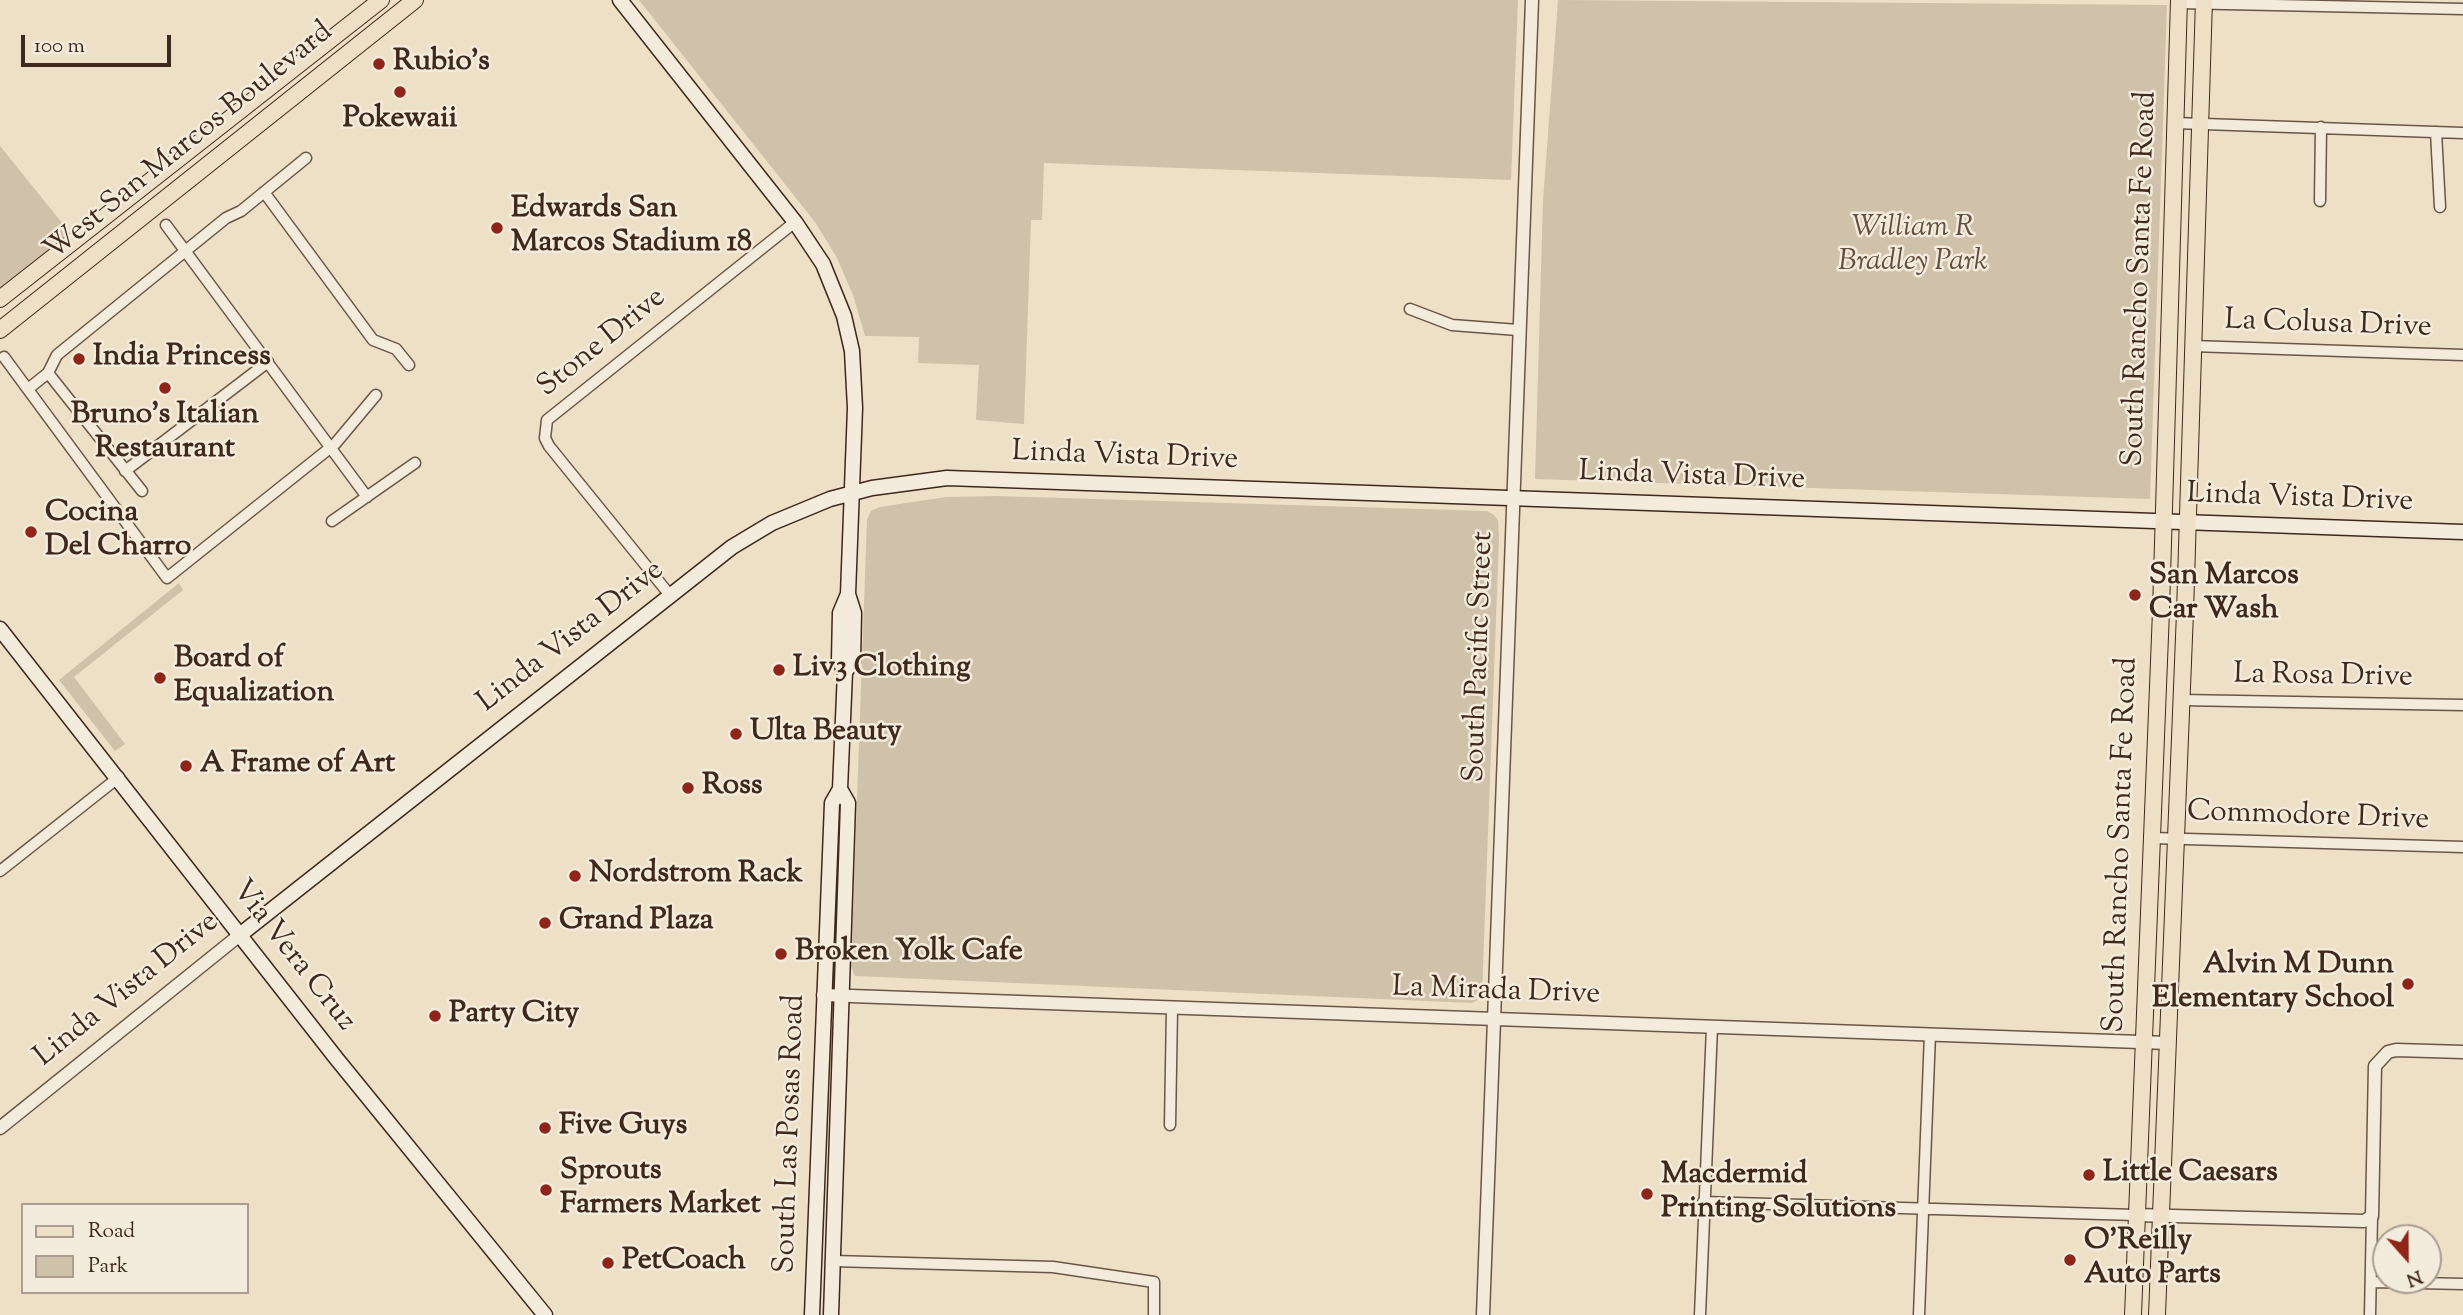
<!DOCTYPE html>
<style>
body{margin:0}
#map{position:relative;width:2463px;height:1315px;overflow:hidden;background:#ede0c7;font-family:"Sorts Mill Goudy",serif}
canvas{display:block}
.legend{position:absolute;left:21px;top:1203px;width:228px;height:91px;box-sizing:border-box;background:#f3ebdb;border:2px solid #ab9d8f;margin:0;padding:9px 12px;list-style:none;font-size:21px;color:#3f281c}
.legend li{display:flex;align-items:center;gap:14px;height:35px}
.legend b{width:35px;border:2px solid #ab9d8f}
.north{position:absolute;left:2372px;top:1224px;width:70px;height:70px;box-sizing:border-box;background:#f3ebdb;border:2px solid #ab9d8f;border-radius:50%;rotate:159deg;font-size:19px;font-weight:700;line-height:28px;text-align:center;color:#3f281c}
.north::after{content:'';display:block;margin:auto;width:24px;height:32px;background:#8f2418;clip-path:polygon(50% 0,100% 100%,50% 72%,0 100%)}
.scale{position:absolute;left:21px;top:35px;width:150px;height:32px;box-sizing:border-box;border:4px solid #3f281c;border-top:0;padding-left:9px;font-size:21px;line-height:24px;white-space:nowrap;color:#3f281c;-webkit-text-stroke:5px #f3ebdb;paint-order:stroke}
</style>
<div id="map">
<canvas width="2463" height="1315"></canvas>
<ul class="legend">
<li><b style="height:9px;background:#ede0c7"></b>Road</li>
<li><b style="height:19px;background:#cfc1aa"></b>Park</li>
</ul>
<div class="north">N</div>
<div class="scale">100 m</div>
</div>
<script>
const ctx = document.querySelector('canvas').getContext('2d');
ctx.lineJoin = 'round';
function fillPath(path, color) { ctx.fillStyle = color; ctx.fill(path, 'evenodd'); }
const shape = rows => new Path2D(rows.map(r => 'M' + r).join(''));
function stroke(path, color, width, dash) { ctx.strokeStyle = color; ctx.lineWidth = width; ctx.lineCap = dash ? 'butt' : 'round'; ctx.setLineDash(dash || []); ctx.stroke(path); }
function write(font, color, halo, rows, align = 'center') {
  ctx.font = font + ' "Sorts Mill Goudy",serif'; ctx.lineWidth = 5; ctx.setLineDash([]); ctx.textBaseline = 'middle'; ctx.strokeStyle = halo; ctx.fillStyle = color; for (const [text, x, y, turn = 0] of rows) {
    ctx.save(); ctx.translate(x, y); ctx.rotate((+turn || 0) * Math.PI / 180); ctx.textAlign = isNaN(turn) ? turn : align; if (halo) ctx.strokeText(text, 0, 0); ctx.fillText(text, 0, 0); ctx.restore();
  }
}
fillPath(shape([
 [639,0,1518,0,1511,180,1044,163,1042,220,1031,220,1024,424,976,420,979,365,918,363,919,337,865,336,853,295,837,258,815,222],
 [1558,0,2167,5,2150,499,1535,479,1543,201],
 [0,146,71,234,0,291],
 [997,496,1487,511,1494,515,1498,520,1499,538,1482,994,1478,1000,1472,1003,855,976,851,967,867,520,871,511,880,507,946,497],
 [179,583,183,590,74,677,125,744,115,751,59,680]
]), '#cfc1aa');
const minor = shape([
 [2179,3,2463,9],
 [2175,123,2463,133],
 [2436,132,2440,207],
 [264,192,373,340,396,349,409,365],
 [2320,201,2321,127],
 [166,225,367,497],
 [1410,309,1452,325,1518,330],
 [2192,346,2463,355],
 [4,357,167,578,335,444,376,395],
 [48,373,142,491],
 [28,389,48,373,57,355,226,218,241,211,306,158],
 [125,471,268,362],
 [332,521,415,463],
 [669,594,549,446,545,438,547,420,795,222],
 [2181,700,2463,705],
 [2152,838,2463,847],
 [0,871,119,777],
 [1170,1125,1172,1009],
 [1703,1202,2135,1215],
 [833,1261,1053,1267,1154,1282,1154,1315],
 [2371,1282,2463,1284],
 [1700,1315,1712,1027],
 [1919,1315,1930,1034],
 [2370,1315,2372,1216]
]);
const tertiary = shape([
 [823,995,2168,1043],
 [0,1128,241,934],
 [2135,1215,2364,1221,2372,1216,2375,1066,2388,1052,2396,1050,2463,1052],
 [1483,1315,1532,0]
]);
const secondary = shape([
 [620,0,795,222,823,264,844,316,852,351,855,408,848,594,854,613,853,661,845,672],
 [0,629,336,1058,545,1315],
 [241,934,732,547,772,523,830,499,872,488,947,478,2463,532],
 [812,1315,832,803,840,789,845,672,839,660,840,613,848,594],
 [831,1315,848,803,840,789]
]);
const primary = shape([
 [0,299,381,0],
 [0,330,415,0],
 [2133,1315,2161,611,2179,0],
 [2157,1315,2185,612,2204,0]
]);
stroke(minor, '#6a5647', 13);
stroke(tertiary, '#6a5647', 15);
stroke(secondary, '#3f281c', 17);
stroke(primary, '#3f281c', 18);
stroke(minor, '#f3ebdb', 10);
stroke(tertiary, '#f3ebdb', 12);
stroke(secondary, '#f3ebdb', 14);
stroke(primary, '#ede0c7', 16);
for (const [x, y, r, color] of [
 [379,64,7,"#8f2418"],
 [400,92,7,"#8f2418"],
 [497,228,7,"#8f2418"],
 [79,359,7,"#8f2418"],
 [165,388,7,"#8f2418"],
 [31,532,7,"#8f2418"],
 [2135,595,7,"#8f2418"],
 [779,670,7,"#8f2418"],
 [160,678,7,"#8f2418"],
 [736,734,7,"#8f2418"],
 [186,766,7,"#8f2418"],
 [688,788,7,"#8f2418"],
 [575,876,7,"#8f2418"],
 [545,923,7,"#8f2418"],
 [781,954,7,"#8f2418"],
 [2408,984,7,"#8f2418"],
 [435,1016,7,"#8f2418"],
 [545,1128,7,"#8f2418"],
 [2089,1175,7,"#8f2418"],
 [546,1190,7,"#8f2418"],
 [1647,1194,7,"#8f2418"],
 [2070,1260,7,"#8f2418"],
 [608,1263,7,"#8f2418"]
]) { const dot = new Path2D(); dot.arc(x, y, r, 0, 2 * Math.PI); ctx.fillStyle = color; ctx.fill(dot); stroke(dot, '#f3ebdb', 2.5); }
write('bold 30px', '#3f281c', '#f3ebdb', [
 ["Rubio's",393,64],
 ["Pokewaii",400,121,"center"],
 ["Edwards San",511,211],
 ["Marcos Stadium 18",511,245],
 ["India Princess",93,359],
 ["Bruno's Italian",165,417,"center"],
 ["Restaurant",165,451,"center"],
 ["Cocina",45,515],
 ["Del Charro",45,549],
 ["San Marcos",2149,578],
 ["Car Wash",2149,612],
 ["Board of",174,661],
 ["Equalization",174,695],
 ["Liv3 Clothing",793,670],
 ["Ulta Beauty",750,734],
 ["A Frame of Art",200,766],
 ["Ross",702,788],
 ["Nordstrom Rack",589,876],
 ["Grand Plaza",559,923],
 ["Broken Yolk Cafe",795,954],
 ["Alvin M Dunn",2394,967,"right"],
 ["Elementary School",2394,1001,"right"],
 ["Party City",449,1016],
 ["Five Guys",559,1128],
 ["Sprouts",560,1173],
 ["Farmers Market",560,1207],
 ["Little Caesars",2103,1175],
 ["Macdermid",1661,1177],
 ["Printing Solutions",1661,1211],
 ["O'Reilly",2084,1243],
 ["Auto Parts",2084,1277],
 ["PetCoach",622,1263]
], 'left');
write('30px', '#3f281c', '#f3ebdb', [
 ["West San Marcos Boulevard",190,143,-39],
 ["South Rancho Santa Fe Road",2142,279,-88],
 ["La Colusa Drive",2328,326,2],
 ["Stone Drive",603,344,-39],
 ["Linda Vista Drive",1125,458,2],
 ["Linda Vista Drive",1692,478,2],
 ["Linda Vista Drive",2300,500,2],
 ["Linda Vista Drive",572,638,-38],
 ["South Pacific Street",1481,657,-88],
 ["La Rosa Drive",2323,678,1],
 ["Commodore Drive",2308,818,2],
 ["South Rancho Santa Fe Road",2123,845,-88],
 ["Via Vera Cruz",292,957,52],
 ["Linda Vista Drive",128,991,-39],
 ["La Mirada Drive",1496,993,2],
 ["South Las Posas Road",792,1134,-88]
]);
write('italic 30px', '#634e40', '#f3ebdb', [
 ["William R",1913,230],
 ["Bradley Park",1913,264]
]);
</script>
